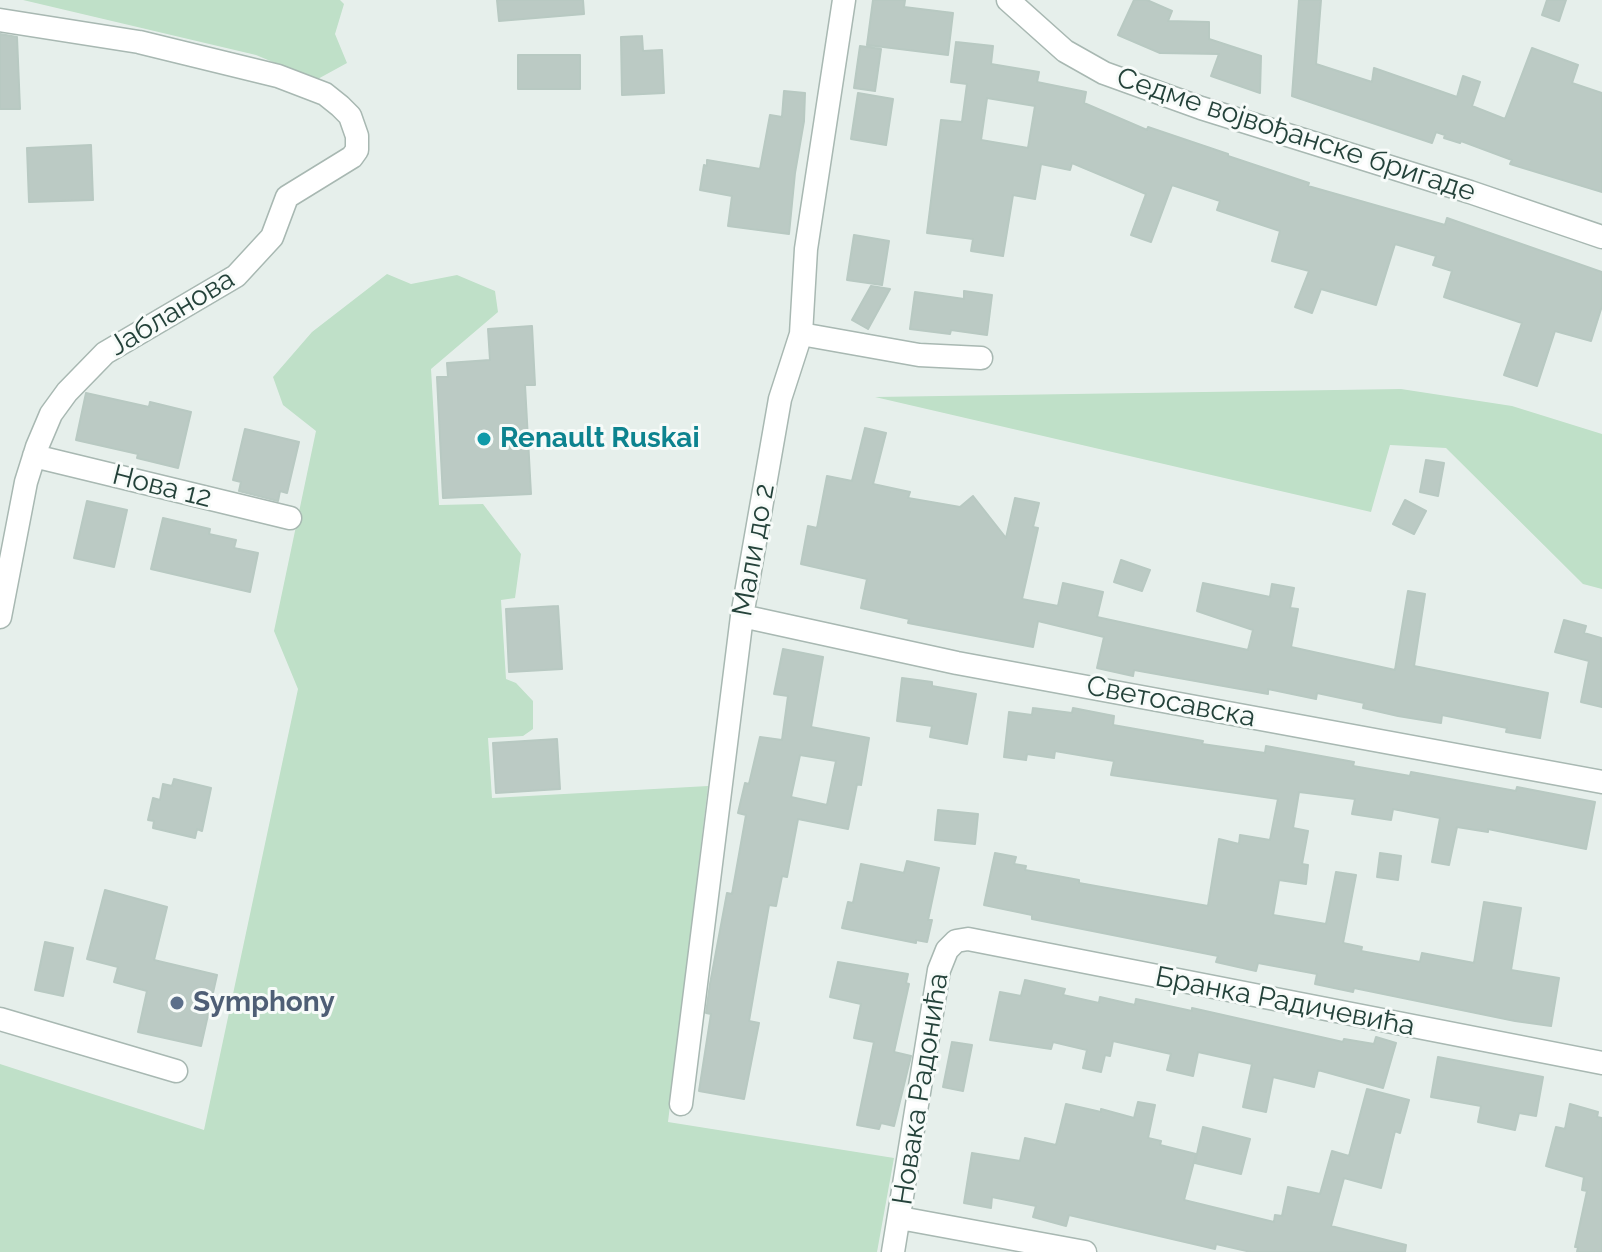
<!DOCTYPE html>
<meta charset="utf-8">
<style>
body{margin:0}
canvas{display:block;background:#e6efeb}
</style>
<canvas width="1602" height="1252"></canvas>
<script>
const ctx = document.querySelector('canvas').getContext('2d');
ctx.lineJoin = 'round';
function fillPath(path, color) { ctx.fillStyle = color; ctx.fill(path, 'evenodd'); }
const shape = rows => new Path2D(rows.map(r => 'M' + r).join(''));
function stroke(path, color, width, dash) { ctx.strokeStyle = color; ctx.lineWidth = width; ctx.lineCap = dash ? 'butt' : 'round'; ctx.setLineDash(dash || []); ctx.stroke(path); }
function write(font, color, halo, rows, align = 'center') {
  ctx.font = font + ' Raleway,sans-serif'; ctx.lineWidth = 6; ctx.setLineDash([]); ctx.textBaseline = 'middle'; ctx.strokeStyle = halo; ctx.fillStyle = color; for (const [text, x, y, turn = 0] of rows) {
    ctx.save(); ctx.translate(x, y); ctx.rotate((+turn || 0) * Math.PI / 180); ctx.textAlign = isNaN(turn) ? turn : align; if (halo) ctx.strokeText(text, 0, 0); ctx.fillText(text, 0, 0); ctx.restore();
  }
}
fillPath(shape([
 [23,0,340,0,344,4,335,34,347,63,316,80,256,55],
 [387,274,411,284,457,275,495,291,498,312,431,369,439,505,483,504,521,554,515,598,501,600,506,679,516,683,533,701,533,729,523,736,488,738,492,798,708,786,668,1122,894,1158,877,1252,0,1252,0,1064,204,1130,298,689,274,631,316,431,283,405,273,377,312,332],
 [1401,389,1512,406,1602,434,1602,589,1583,584,1446,448,1390,445,1371,512,875,397]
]), '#bfe0c8');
const building = shape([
 [497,0,583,0,584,14,499,21,497,0],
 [873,0,905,0,904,7,953,13,948,55,867,45,873,0],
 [1134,0,1147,0,1172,11,1168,21,1209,22,1209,39,1261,56,1260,93,1211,76,1219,54,1160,53,1118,35,1134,0],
 [1299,0,1321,0,1316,64,1372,82,1374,68,1457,97,1463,76,1480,82,1472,106,1505,119,1532,48,1578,65,1572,83,1602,93,1602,192,1510,164,1512,160,1461,141,1460,143,1444,138,1445,135,1436,132,1432,143,1292,96,1299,0],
 [1547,0,1566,0,1559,21,1542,15,1547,0],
 [0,34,17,37,20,109,0,109,0,34],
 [642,36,643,51,662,50,664,93,622,95,621,37,642,36],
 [956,42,993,46,991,64,1039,72,1037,82,1086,92,1084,103,1147,130,1148,127,1228,154,1228,156,1309,183,1308,186,1445,225,1447,218,1602,272,1602,306,1591,341,1555,331,1537,386,1504,375,1522,323,1444,297,1452,271,1433,265,1436,256,1395,244,1376,305,1321,289,1312,313,1295,307,1309,271,1272,261,1280,231,1217,210,1220,201,1172,185,1151,242,1131,235,1146,194,1072,163,1070,170,1041,164,1035,199,1013,195,1003,256,971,251,973,239,927,233,941,120,962,122,967,84,951,82,956,42],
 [987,98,1035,106,1028,148,981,140,987,98],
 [860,46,881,49,875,91,854,88,860,46],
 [518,55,580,55,580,89,518,89,518,55],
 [784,91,805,93,804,121,795,173,789,234,728,226,732,196,700,190,704,165,707,166,707,160,760,169,770,115,782,117,784,91],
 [858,93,893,99,886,145,851,139,858,93],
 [91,145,93,200,29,202,27,148,91,145],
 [854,235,889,241,882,285,847,280,854,235],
 [871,286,890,289,868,329,852,320,871,286],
 [964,291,992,295,987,335,951,330,950,334,910,329,915,292,964,299,964,291],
 [532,326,535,385,525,385,531,494,443,498,437,377,448,377,447,363,490,360,488,329,532,326],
 [86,393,149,407,150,402,191,412,178,468,137,458,138,454,76,440,86,393],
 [865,428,886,433,873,484,910,492,908,498,960,507,973,496,1006,538,1015,498,1039,503,1033,527,1038,528,1022,599,1058,606,1063,583,1103,592,1097,617,1248,650,1253,630,1197,611,1203,583,1270,597,1272,584,1294,588,1290,608,1298,609,1291,647,1395,670,1408,591,1425,594,1414,666,1548,693,1540,738,1506,732,1507,728,1442,715,1441,723,1398,716,1363,708,1364,703,1317,693,1316,699,1268,689,1268,694,1134,670,1133,676,1097,668,1104,637,1038,621,1033,647,908,623,909,619,861,608,867,579,801,564,808,526,817,528,827,476,852,481,865,428],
 [245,429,299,442,287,493,280,491,278,501,239,491,241,482,233,480,245,429],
 [1426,460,1444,463,1438,496,1420,492,1426,460],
 [1405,500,1426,511,1414,534,1393,524,1405,500],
 [87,501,127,510,114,567,74,558,87,501],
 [163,518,210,529,209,534,236,540,234,548,258,553,250,592,151,569,163,518],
 [1121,560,1150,570,1142,591,1114,582,1121,560],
 [558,606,562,669,509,672,506,609,558,606],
 [1564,620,1586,626,1584,633,1601,638,1602,707,1581,702,1589,661,1555,652,1564,620],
 [783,649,823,657,811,727,869,738,861,785,857,784,848,829,798,819,787,877,782,876,776,906,769,905,749,1021,759,1023,744,1099,699,1091,711,1014,706,1013,710,984,727,893,732,894,746,815,738,813,745,783,749,784,760,737,782,740,788,696,774,694,783,649],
 [800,755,836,761,827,805,791,797,800,755],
 [902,678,932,682,932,686,976,694,967,744,930,737,932,726,897,721,902,678],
 [1033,708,1072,713,1073,708,1114,716,1113,725,1203,741,1202,744,1265,753,1266,746,1354,762,1353,766,1410,776,1411,772,1516,791,1517,787,1595,802,1586,849,1488,829,1488,832,1457,827,1449,865,1432,862,1440,818,1393,809,1391,820,1352,814,1355,799,1299,792,1293,828,1308,831,1302,864,1308,865,1306,884,1279,880,1273,915,1326,924,1336,872,1356,875,1343,943,1362,947,1361,951,1420,962,1422,953,1474,963,1484,902,1521,908,1511,970,1559,978,1551,1026,1515,1021,1354,988,1353,992,1315,984,1317,974,1258,963,1256,971,1216,962,1218,956,1032,919,1032,915,984,905,995,853,1016,857,1014,864,1026,866,1025,870,1079,880,1079,883,1208,906,1219,839,1239,844,1240,835,1270,840,1278,799,1111,775,1114,761,1055,751,1054,758,1027,754,1026,760,1004,757,1009,712,1032,715,1033,708],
 [557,739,560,789,496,793,493,743,557,739],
 [174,779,211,788,202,831,197,829,195,838,153,828,154,821,148,820,153,798,160,800,163,784,172,786,174,779],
 [938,810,978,814,975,844,935,840,938,810],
 [1380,853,1401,856,1398,880,1377,877,1380,853],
 [907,861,939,868,928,920,932,920,927,942,916,940,916,943,842,928,848,902,853,903,861,864,904,873,907,861],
 [105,890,167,907,154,960,217,975,201,1046,138,1032,147,991,114,982,118,967,87,959,105,890],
 [45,942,73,948,63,996,35,990,45,942],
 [838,962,908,974,906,983,909,984,894,1052,911,1056,894,1126,881,1123,879,1129,857,1125,874,1042,854,1038,861,1004,830,997,838,962],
 [1025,980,1065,989,1063,995,1099,1003,1100,997,1135,1005,1136,999,1192,1011,1192,1008,1343,1042,1344,1039,1374,1044,1376,1037,1396,1043,1383,1088,1318,1070,1314,1087,1273,1077,1266,1112,1243,1107,1252,1064,1198,1052,1193,1076,1167,1070,1171,1054,1113,1041,1110,1056,1105,1055,1101,1072,1083,1068,1087,1050,1053,1042,1051,1049,990,1040,1000,992,1021,996,1025,980],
 [952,1042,972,1045,963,1091,943,1087,952,1042],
 [1438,1057,1543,1077,1536,1116,1519,1113,1515,1130,1478,1122,1481,1106,1431,1097,1438,1057],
 [1367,1089,1409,1100,1400,1133,1395,1131,1381,1188,1344,1178,1331,1226,1406,1245,1405,1252,1251,1252,1216,1244,1215,1249,1069,1215,1066,1226,1033,1217,1036,1206,992,1197,991,1208,964,1203,972,1153,1020,1161,1025,1138,1056,1145,1066,1104,1101,1112,1101,1109,1134,1118,1138,1102,1155,1105,1148,1138,1161,1141,1160,1145,1196,1154,1184,1200,1274,1222,1275,1215,1282,1216,1288,1187,1320,1194,1332,1151,1349,1156,1367,1089],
 [1570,1104,1598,1112,1597,1117,1602,1118,1602,1252,1577,1252,1578,1247,1575,1247,1587,1191,1582,1190,1584,1177,1546,1166,1556,1127,1565,1129,1570,1104],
 [1203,1127,1250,1139,1241,1174,1195,1163,1203,1127]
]);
fillPath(building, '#bbcac4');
stroke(building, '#b8c9c2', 2);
const minor = shape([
 [1008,0,1065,51,1104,73,1201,108,1470,192,1602,237],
 [0,20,139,42,278,76,325,94,340,106,350,116,357,136,357,150,352,157,287,197,272,237,236,276,105,353,67,392,51,414,37,447,26,482,0,617],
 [801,334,919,355,981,358],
 [34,456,290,518],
 [742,616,957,663,1602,782],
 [0,1019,176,1071],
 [681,1104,742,616,780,399,801,334,806,249,844,0],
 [900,1218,1085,1252],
 [893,1252,939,970,947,950,956,941,968,939,1602,1063]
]);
stroke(minor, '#a8b8b2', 25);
stroke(minor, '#fff', 22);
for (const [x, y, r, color] of [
 [484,439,8,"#0f9aa8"],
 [177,1003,8,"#5c6f8a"]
]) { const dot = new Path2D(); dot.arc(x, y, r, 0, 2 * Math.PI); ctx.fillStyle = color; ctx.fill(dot); stroke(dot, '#f7fbf9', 3); }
write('28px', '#24423a', '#f7fbf9', [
 ["Седме војвођанске бригаде",1296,135,18],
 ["Јабланова",172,313,-31],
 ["Нова 12",162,487,14],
 ["Мали до 2",754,550,-80],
 ["Светосавска",1171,702,11],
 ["Бранка Радичевића",1285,1002,11],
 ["Новака Радонића",921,1089,-81]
]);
write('bold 28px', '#0d838f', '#f7fbf9', [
 ["Renault Ruskai",500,439]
], 'left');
write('bold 28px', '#4e5e75', '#f7fbf9', [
 ["Symphony",193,1003]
], 'left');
</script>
